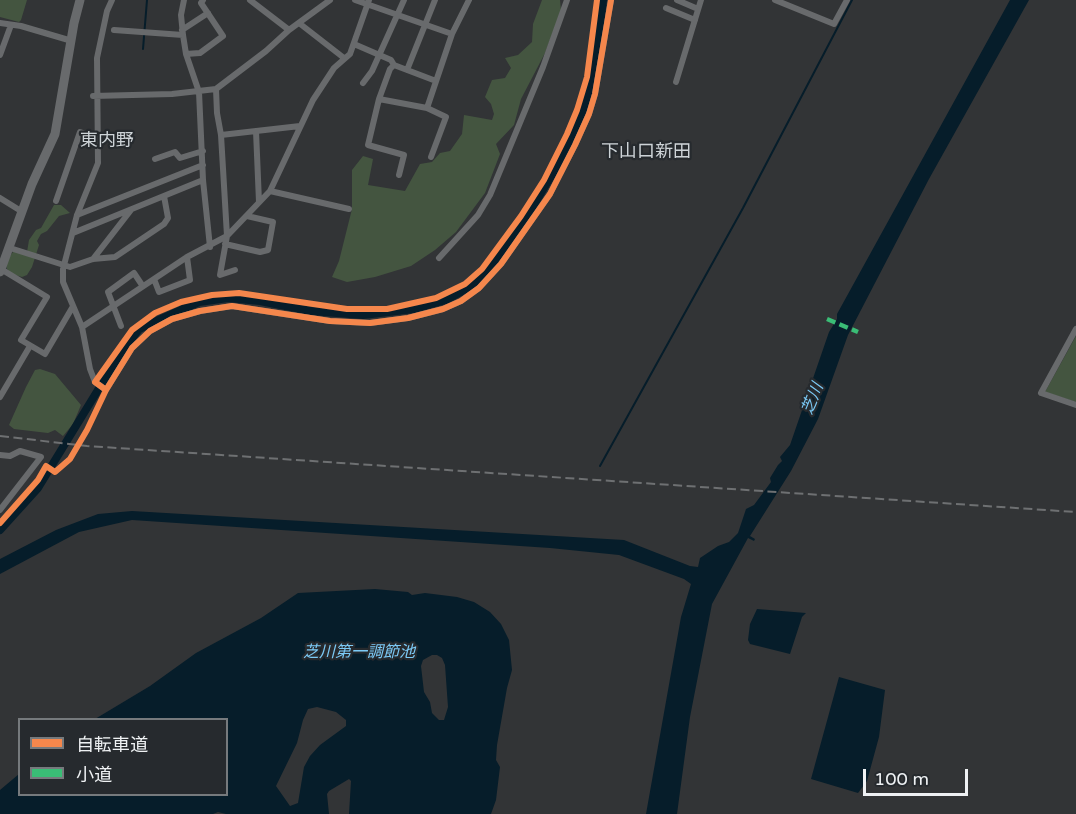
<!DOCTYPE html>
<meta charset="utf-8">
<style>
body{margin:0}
#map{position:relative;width:1076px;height:814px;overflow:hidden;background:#323436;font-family:"Varela Round","Noto Sans JP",sans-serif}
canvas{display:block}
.legend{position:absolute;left:18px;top:718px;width:210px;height:78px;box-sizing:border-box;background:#262a2e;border:2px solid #767a7d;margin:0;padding:8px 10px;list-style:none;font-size:18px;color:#eef1f3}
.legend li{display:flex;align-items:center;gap:12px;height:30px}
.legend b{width:30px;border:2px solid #767a7d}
.scale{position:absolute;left:863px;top:769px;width:105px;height:27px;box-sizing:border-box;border:3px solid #eef1f3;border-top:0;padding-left:8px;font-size:18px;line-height:21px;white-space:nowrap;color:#eef1f3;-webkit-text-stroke:4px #262a2e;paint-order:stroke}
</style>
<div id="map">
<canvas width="1076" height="814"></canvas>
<ul class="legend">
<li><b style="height:8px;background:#f5874c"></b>自転車道</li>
<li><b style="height:8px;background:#3abd76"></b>小道</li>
</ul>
<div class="scale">100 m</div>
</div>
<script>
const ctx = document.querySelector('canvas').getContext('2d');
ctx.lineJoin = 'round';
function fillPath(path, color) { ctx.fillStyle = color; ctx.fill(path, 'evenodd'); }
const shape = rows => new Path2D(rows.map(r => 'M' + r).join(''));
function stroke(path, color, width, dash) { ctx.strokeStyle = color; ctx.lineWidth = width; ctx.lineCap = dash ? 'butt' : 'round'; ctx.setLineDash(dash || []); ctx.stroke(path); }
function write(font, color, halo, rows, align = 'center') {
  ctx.font = font + ' "Varela Round","Noto Sans JP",sans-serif'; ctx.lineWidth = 4.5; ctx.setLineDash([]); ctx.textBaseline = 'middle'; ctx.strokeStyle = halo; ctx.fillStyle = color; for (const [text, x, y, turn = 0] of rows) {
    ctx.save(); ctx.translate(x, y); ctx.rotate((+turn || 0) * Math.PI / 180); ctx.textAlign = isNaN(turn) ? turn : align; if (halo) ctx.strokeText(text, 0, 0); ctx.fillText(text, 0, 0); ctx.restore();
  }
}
fillPath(shape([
 [0,0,27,0,21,20,19,22,0,17],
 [542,0,560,0,561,11,545,53,521,99,514,125,496,144,500,154,485,193,456,232,435,250,411,266,375,277,347,282,332,277,339,261,352,209,352,170,363,156,373,159,368,185,405,191,420,164,432,162,440,153,450,151,462,134,464,115,492,120,494,114,491,104,485,97,492,80,505,78,511,68,505,58,518,55,532,42,533,24],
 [54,205,61,205,70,213,59,216,47,231,41,234,37,241,39,245,32,267,27,275,22,277,12,274,7,269,6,265,10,256,13,252,27,252,29,240,36,230,41,228],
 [1076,336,1076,402,1045,392],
 [40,369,55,374,81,405,73,424,63,436,55,430,48,433,14,429,9,425,26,387,35,370]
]), '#445540');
fillPath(shape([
 [1010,0,1029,0,929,179,848,335,818,419,791,471,750,536,755,539,754,541,748,538,712,604,690,717,677,814,646,814,681,617,691,584,684,579,619,555,550,548,132,520,79,532,0,574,0,559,56,530,98,514,132,511,624,540,690,566,698,567,700,558,718,546,729,542,738,533,746,509,754,505,771,482,770,478,778,465,782,461,780,457,790,445,829,332,837,319,837,314],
 [375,589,408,592,412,595,425,593,457,597,474,602,490,612,501,624,509,640,512,670,507,688,497,745,496,760,500,767,496,800,491,814,349,814,351,781,349,779,329,791,327,794,329,814,226,814,218,812,213,814,0,814,0,790,19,774,20,794,226,794,226,720,95,719,150,686,196,653,261,618,298,593],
 [432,655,437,655,442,658,445,665,448,707,444,720,439,720,432,713,430,702,424,692,421,666,423,660],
 [317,707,336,712,346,720,346,726,320,745,310,756,304,767,298,803,290,806,276,786,297,743,303,720,308,709],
 [757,609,806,613,802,617,790,654,750,644,748,640,750,624],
 [839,677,885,690,879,737,867,781,858,793,811,779]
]), '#061d2a');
stroke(shape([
 [143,49,147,0],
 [600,466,743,208,852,0]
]), '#061d2a', 2);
stroke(shape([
 [0,530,38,488,120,354,139,329,199,302,228,298,260,301,311,311,363,315,414,309,446,300,473,285,486,271,520,228,563,156,586,103,595,63,603,0]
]), '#061d2a', 8);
stroke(shape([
 [112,0,107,11,97,58,98,163,77,215,63,269,63,282,82,327,90,369,95,382,106,390,132,348,150,331,172,319,200,311,232,306,330,321,370,323,408,318,443,309,461,301,479,288,501,264,550,194,575,145,589,114,595,94,611,0],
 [184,0,181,15,183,35,186,54,199,92,203,180,210,247],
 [250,0,289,30],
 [355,0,452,34],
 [677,0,698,9],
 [775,0,834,24,847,0],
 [666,8,695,20],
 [0,23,21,26,72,41],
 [299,23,344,58],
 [114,30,183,35],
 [182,30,208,13],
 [354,44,391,60,394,65,436,81],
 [186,54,200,53,223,36,201,3,203,0],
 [0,55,11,25],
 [394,65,390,69,379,99,368,145,404,155,399,175],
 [407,70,435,0],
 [676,82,701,0],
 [363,83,372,71,404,0],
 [216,89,217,113,221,135,227,236,220,275,235,270],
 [93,96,172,94,216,89,266,51,289,30,330,0],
 [379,99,427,108,446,117,431,157],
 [427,108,452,34,469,0],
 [256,131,259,202],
 [221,135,300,126],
 [155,159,175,152,180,158,203,151],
 [270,191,349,209],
 [0,198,21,211],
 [56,201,80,132,88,135,98,135],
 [77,215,203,165],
 [73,233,203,180],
 [225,244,260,252,268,250,273,222,247,216],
 [10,248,70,267,93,259,115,257,164,224,168,218,164,196],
 [439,258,478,215,490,195,543,67,567,0],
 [93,259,131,210],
 [1,269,47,297,21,340,45,354,72,308],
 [154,279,159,292,190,280,187,257],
 [121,326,108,292,134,273,142,285],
 [82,327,187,257,227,236,270,191,313,100,334,68,350,54,369,0],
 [1076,329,1041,393,1076,405],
 [0,397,30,346],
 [0,455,10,456,20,451,41,457,0,510]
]), '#686a6c', 6);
stroke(shape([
 [0,272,32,184,55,134,74,23,80,0]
]), '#686a6c', 9);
stroke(shape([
 [0,436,87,446,1076,512]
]), '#6e7072', 2, [9, 4.5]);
stroke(shape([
 [827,319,858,332]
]), '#3abd76', 4.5, [9, 4.5]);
stroke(shape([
 [106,390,95,382,132,330,155,313,181,302,212,295,239,293,347,309,387,309,436,298,465,284,482,269,521,216,544,180,567,134,577,110,587,77,597,0],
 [0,523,38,480,46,466,55,472,70,459,87,430,106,390,132,348,150,331,172,319,200,311,232,306,330,321,370,323,408,318,443,309,461,301,479,288,501,264,550,194,575,145,589,114,595,94,611,0]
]), '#f5874c', 6);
write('italic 16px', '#7ccaf6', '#262a2e', [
 ["芝川",813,399,-68],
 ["芝川第一調節池",359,653]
]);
write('18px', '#cdd3d7', '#262a2e', [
 ["東内野",107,141],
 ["下山口新田",646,152]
]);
</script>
